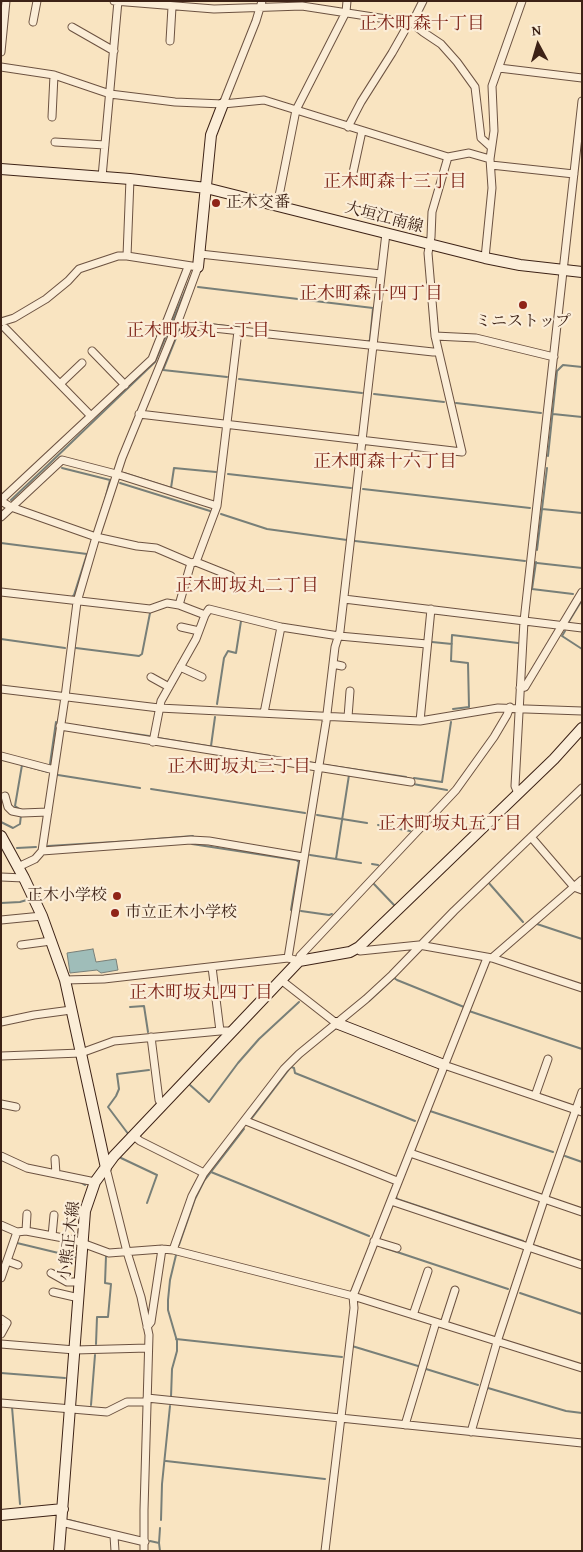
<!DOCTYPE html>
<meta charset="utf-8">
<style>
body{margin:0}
#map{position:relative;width:583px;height:1552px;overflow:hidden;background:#f9e4c1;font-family:"Gentium Book Plus",serif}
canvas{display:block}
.frame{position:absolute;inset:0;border:2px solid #3d2216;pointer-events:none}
.north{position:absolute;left:513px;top:20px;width:50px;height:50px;-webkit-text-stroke:4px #fbedd7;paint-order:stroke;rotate:354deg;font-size:14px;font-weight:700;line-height:20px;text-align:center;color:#3d2216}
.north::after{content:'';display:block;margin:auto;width:18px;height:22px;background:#3d2216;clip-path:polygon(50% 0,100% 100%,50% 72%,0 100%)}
</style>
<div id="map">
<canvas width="583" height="1552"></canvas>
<div class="frame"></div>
<div class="north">N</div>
</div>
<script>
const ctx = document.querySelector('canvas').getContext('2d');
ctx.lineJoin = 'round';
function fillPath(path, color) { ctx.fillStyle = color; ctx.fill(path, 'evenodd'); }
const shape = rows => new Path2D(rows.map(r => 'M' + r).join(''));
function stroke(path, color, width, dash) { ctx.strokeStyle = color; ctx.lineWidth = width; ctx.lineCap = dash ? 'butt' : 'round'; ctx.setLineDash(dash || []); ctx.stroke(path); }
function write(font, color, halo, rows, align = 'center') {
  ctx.font = font + ' "Gentium Book Plus","Noto Serif JP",serif'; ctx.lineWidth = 4.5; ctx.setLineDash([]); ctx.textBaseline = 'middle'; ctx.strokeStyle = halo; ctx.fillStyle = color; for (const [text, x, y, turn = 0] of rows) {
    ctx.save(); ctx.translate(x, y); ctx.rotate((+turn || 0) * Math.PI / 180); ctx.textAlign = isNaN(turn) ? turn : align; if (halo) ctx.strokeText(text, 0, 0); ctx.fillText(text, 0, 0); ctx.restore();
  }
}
const water = shape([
 [93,949,96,962,116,959,118,970,101,973,97,970,70,973,67,953,93,949]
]);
fillPath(water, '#9fbdb9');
stroke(water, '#787f78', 1);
stroke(shape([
 [198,287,373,308,370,340,367,342],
 [185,321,226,326],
 [180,328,163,370,227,377],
 [239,379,362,393],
 [374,394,444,402],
 [456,403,541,413],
 [553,414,582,417],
 [548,456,557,371,563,365,582,367],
 [48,465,155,362,191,277],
 [62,468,110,480,105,500],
 [124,473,171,488,174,468,216,472],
 [228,474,351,488],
 [120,483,210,511],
 [363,489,530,508],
 [11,500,48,465],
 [542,509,582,513],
 [221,514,267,529,347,540],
 [355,541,525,561],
 [1,543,87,554,74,595,72,597],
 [537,550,547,468],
 [536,562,532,589,573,594],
 [537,563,582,568],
 [568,623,582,600],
 [565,631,562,636,582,649],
 [1,639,65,648],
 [432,642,452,644],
 [76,648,139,656,142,654,150,613],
 [217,704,224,658,228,651,236,653,241,621],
 [453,709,469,707,468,663,451,661,452,635,518,643],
 [79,726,149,736],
 [158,738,313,763],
 [211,746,215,717],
 [50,764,56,722],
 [325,765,406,777],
 [58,775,140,788],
 [414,778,442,782,451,722],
 [413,784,447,790],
 [151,789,305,813],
 [21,810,15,806,22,765,48,772],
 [317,815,367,823],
 [1,822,13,828,20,824,21,815],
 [378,825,410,831],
 [545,828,582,793],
 [143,840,193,836],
 [192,844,296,860,299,862,291,910],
 [48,846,131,841],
 [17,848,36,847],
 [310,855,336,859,349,775],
 [336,859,361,863],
 [372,864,378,865],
 [488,882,523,922],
 [373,883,394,905],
 [1,903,20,902,30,899],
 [301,911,329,915,332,914],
 [537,924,582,939],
 [394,978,397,980,464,1007],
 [369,1001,395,977],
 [130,1007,144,1006,148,1032],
 [469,1011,582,1049],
 [327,1035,335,1029],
 [291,1067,294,1068,295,1073,415,1121],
 [190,1085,209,1102,238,1063,259,1039,299,1002],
 [430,1111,553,1152],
 [252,1118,290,1068],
 [129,1135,108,1107,116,1096,119,1089,117,1074,149,1070],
 [565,1156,582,1162],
 [121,1158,157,1175,147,1203],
 [211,1172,369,1236],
 [80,1182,85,1185],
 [396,1196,397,1199,523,1241],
 [17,1243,75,1257],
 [179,1245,195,1199,204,1181,244,1129],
 [536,1246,577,1260],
 [382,1247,508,1289],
 [520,1293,582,1314],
 [176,1339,342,1357],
 [96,1344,97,1317,108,1317,111,1284,105,1283,106,1256],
 [352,1348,352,1346,418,1366],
 [426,1369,478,1385],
 [1,1373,65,1378],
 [488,1388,566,1411,582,1413],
 [171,1397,172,1369,177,1351,177,1341,168,1310,168,1300,170,1280,176,1255],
 [91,1405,95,1355],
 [12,1407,20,1504],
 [166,1461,325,1479],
 [69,1520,96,1527],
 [161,1520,162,1484,170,1406],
 [150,1541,159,1543,160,1528],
 [159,1543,160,1551]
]), '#787f78', 2);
const street = shape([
 [114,1,214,9,302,6,412,23,423,32,441,44,457,62,475,87,481,138,491,147],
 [33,22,37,1],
 [412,23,423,1],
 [72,27,114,51],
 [170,41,172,7],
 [1,52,6,1],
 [1,67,54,75,110,94,175,102,223,104,264,100,448,157,469,153,490,159],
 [499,68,582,78],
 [223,104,256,21,262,1],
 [52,117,54,75],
 [348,127,361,102,392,53,409,23],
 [55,142,105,145],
 [491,165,574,174],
 [102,177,118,1],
 [351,182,362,131],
 [277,206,296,110,346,12,347,1],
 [200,254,381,274],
 [127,256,130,179],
 [485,258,492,188,490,159,494,131,492,86,522,1],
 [1,322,14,318,46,299,68,281,79,269,118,256,127,256,198,267,177,324,122,458,96,537,77,602,65,697,42,851,35,859,18,867],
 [177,324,433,352,438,352],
 [5,328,91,416],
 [435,336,476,338,554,357],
 [92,351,125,385],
 [60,384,82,363],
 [139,414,462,452,435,336,428,253,431,237,432,212,448,157],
 [1,500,152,359,188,267],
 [1,501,11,507,96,537,137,546,156,548,191,563,196,562,231,576],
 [1,517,62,460,116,474,217,506],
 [196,562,217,506,238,331],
 [1,592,150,609,167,603,179,605,205,615,209,609,281,627,339,636,427,644],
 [344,599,582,628],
 [179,605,191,563],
 [181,627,199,631],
 [333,664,342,666],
 [180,667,202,677],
 [151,677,169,687],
 [520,688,525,687,582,592],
 [1,689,159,708,420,721,498,708,582,711],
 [264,713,281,627],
 [348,717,350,691],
 [420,721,431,609],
 [60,726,411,782],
 [153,742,161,701,196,639,205,615],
 [1,756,54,770],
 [518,793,515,786,524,621,582,101],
 [5,796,8,807,12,811,22,813,48,812],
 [531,837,574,887,582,890],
 [42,851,191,840,209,841,303,857],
 [1,877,24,878],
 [1,920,42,916],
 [21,945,51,941],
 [359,947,360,951,419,945,492,958,582,988],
 [288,958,326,722,335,647,340,631,386,233],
 [492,958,582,880],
 [212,967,220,1031],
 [65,980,104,979,288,958,299,961,300,956,456,790,494,737,507,715,510,707],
 [281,980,336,1023],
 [1,1022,34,1015,71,1010],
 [151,1037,159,1100,162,1106],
 [1,1056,81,1053,114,1041,220,1031,232,1031],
 [444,1065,582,1112],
 [535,1096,548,1059],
 [1,1104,16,1107],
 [246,1121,397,1181],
 [134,1136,140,1141,204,1173],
 [410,1153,582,1212],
 [1,1156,27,1168,95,1182],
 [55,1159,56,1174],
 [106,1168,127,1252,141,1297,149,1335,144,1510,144,1551],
 [391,1201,582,1265],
 [1,1225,17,1232],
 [26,1231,27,1214],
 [52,1236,54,1215],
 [374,1241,397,1248],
 [173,1250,192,1196,204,1173,284,1069,299,1054,366,999,392,975,454,911,582,788],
 [7,1261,18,1265],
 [51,1273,67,1282,80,1282],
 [1,1278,17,1232,26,1231,74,1240,109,1253,162,1249,173,1250,353,1296,582,1368],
 [53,1292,79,1298],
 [413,1315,428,1271],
 [1,1319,7,1323,1,1334],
 [444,1324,455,1290],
 [147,1327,151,1322,162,1249],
 [1,1344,75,1350,148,1348],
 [147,1398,582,1443],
 [1,1403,107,1412,127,1402,147,1402],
 [405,1425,436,1322],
 [471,1432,497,1342,544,1200,582,1092],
 [61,1522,145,1542],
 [114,1536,115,1551],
 [325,1551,354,1308,353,1296,487,958]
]);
const secondary = shape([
 [1,169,130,179,206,188,485,258,520,265,582,272],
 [198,267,211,135,223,104],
 [1,836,24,878,42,916,65,980,106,1168],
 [336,1023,444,1065],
 [1,1515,63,1509],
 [59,1551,85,1211,95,1182,114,1156,299,961,350,952,359,947,554,759,582,728]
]);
stroke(street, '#6c5241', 9);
stroke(secondary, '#3d2216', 12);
stroke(street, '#fbedd7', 7);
stroke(secondary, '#fbedd7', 10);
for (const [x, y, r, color] of [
 [216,203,5,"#8f2418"],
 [523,305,5,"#8f2418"],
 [117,896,5,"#8f2418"],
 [115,913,5,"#8f2418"]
]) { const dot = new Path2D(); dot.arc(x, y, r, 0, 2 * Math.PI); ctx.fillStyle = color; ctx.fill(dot); stroke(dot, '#fbedd7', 2); }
write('16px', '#3d2216', '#fbedd7', [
 ["正木交番",226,203],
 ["ミニストップ",523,322,"center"],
 ["正木小学校",107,896,"right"],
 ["市立正木小学校",125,913]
], 'left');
write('16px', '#3d2216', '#fbedd7', [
 ["大垣江南線",384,218,15],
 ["小熊正木線",70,1241,-83]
]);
write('18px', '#7a1f14', '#fbedd7', [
 ["正木町森十丁目",422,24],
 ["正木町森十三丁目",395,182],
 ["正木町森十四丁目",371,294],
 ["正木町坂丸一丁目",198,331],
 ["正木町森十六丁目",385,462],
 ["正木町坂丸二丁目",247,586],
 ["正木町坂丸三丁目",239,767],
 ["正木町坂丸五丁目",450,824],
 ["正木町坂丸四丁目",201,993]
]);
</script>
